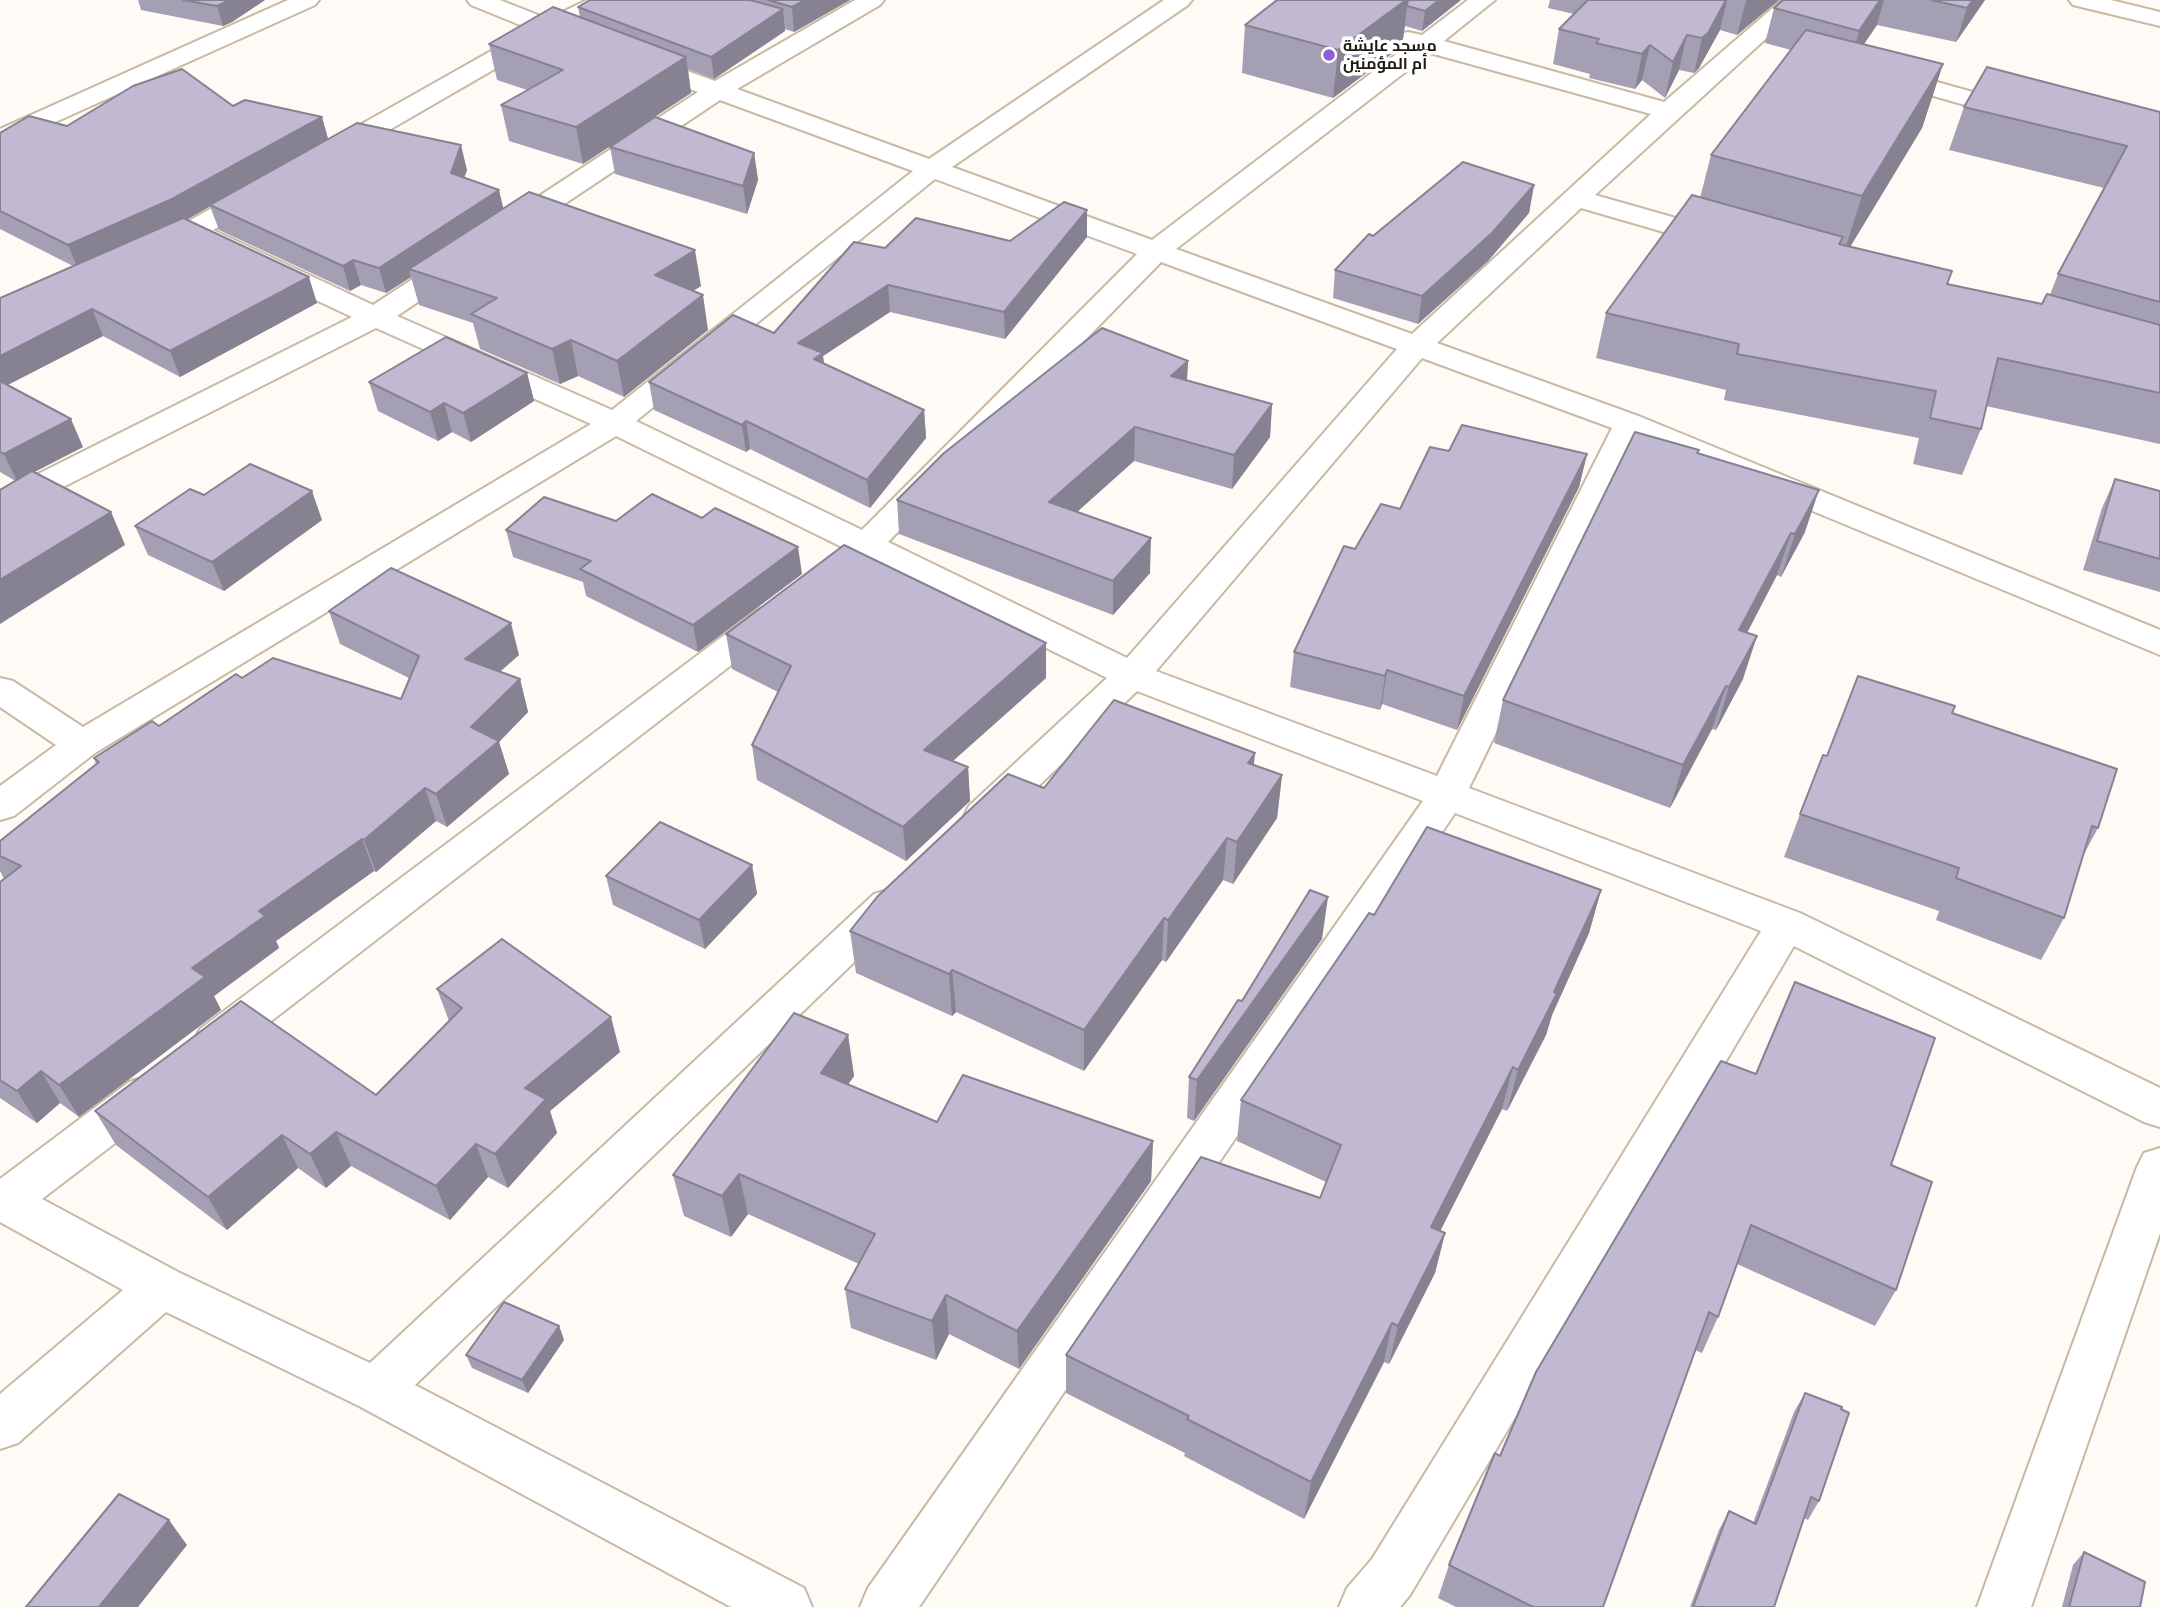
<!DOCTYPE html>
<meta charset="utf-8">
<style>
body{margin:0}
canvas{display:block;background:#fefbf6}
</style>
<canvas width="2160" height="1607"></canvas>
<script>
const ctx = document.querySelector('canvas').getContext('2d');
ctx.lineJoin = 'round';
const shape = rows => new Path2D(rows.map(r => 'M' + r).join(''));
function stroke(path, color, width, dash) { ctx.strokeStyle = color; ctx.lineWidth = width; ctx.lineCap = dash ? 'butt' : 'round'; ctx.setLineDash(dash || []); ctx.stroke(path); }
function fillPath(path, color) { ctx.fillStyle = color; ctx.fill(path, 'evenodd'); }
function write(font, color, halo, rows, align = 'center') {
  ctx.font = font + ' Ubuntu,Cairo,sans-serif'; ctx.lineWidth = 7; ctx.setLineDash([]); ctx.textBaseline = 'middle'; ctx.strokeStyle = halo; ctx.fillStyle = color; for (const [text, x, y, turn = 0] of rows) {
    ctx.save(); ctx.translate(x, y); ctx.rotate((+turn || 0) * Math.PI / 180); ctx.textAlign = isNaN(turn) ? turn : align; if (halo) ctx.strokeText(text, 0, 0); ctx.fillText(text, 0, 0); ctx.restore();
  }
}
const minor = shape([
 [288,0,319,0,315,5,0,147,0,129,288,0],
 [467,0,500,0,548,19,587,0,617,0,613,5,569,28,578,35,575,40,566,42,550,37,339,159,330,161,321,159,317,153,321,147,530,29,471,5,467,0],
 [855,0,884,0,880,5,737,89,929,159,1164,0,1192,0,1188,5,952,167,1152,240,1407,46,1399,44,1396,39,1399,34,1408,32,1422,35,1468,0,1495,0,1444,41,1664,102,1782,0,1808,0,1595,195,1732,234,1736,240,1732,246,1722,248,1712,246,1581,208,1437,343,1641,417,2160,630,2160,655,1639,439,1469,788,1800,913,2160,1088,2160,1127,2144,1122,1794,946,1410,1595,1400,1607,1339,1607,1347,1588,1372,1559,1761,931,1455,813,919,1607,860,1607,868,1588,1423,801,1137,691,997,826,983,830,969,826,964,816,969,806,1107,678,868,560,859,568,847,571,835,568,830,560,842,547,616,436,95,753,14,816,0,820,0,786,56,745,0,707,0,678,13,681,83,727,591,424,376,328,12,513,0,516,0,493,352,317,182,237,178,231,182,225,249,187,259,185,269,187,273,193,269,199,213,230,373,305,448,256,458,253,468,256,472,262,468,268,397,316,612,410,913,171,720,100,518,235,508,237,498,235,494,229,498,223,698,92,633,68,630,63,633,58,642,56,651,58,715,81,855,0],
 [1430,53,1651,114,1412,334,1176,249,1430,53],
 [935,179,1137,254,862,530,636,421,935,179],
 [1161,262,1397,349,1127,658,888,542,1161,262],
 [1422,358,1612,428,1437,776,1156,671,1422,358],
 [2069,0,2111,0,2160,12,2160,26,2073,5,2069,0],
 [1883,67,2030,108,2034,113,2030,118,2021,121,1874,79,1871,74,1874,69,1883,67],
 [771,606,783,609,789,617,783,625,230,1053,215,1058,200,1053,194,1041,200,1029,759,609,771,606],
 [888,890,902,894,908,905,902,916,415,1385,804,1588,812,1607,731,1607,359,1406,166,1312,18,1443,0,1449,0,1394,123,1290,0,1222,0,1179,129,1082,145,1077,161,1082,167,1095,161,1108,42,1199,178,1272,370,1363,874,894,888,890],
 [2160,1148,2160,1233,2031,1607,1977,1607,2137,1167,2144,1153,2160,1148]
]);
stroke(minor, '#c9b9a3', 4);
fillPath(minor, '#fff');
fillPath(shape([
 [138,0,265,0,232,22,223,26,141,10],
 [590,0,850,0,794,32,785,29,785,31,714,79,688,69,691,93,583,164,509,141,501,105,527,90,497,80,489,44,580,17,578,7],
 [1461,0,1422,31,1405,26,1402,46,1333,98,1242,73,1245,25],
 [1550,0,1779,0,1737,35,1720,30,1699,68,1694,73,1679,70,1665,98,1642,80,1635,89,1589,78,1590,74,1553,64,1559,29,1574,14,1548,8],
 [1783,0,1985,0,1956,42,1877,25,1863,45,1943,64,1922,128,1850,247,1948,284,2042,304,2050,295,2058,274,2104,188,1949,150,1964,107,2160,112,2160,444,1986,406,1981,429,1962,475,1913,464,1919,438,1724,400,1726,390,1596,358,1606,313,1700,198,1711,155,1791,50,1765,43,1774,8],
 [233,106,322,117,328,139,467,170,464,178,503,208,701,286,693,291,708,330,624,397,578,376,560,384,480,349,473,323,419,305,411,277,386,293,361,285,350,291,219,230,210,206,186,220,317,303,180,377,103,336,7,385,83,447,34,472,111,512,125,545,0,472,0,298,73,266,0,229,0,133],
 [610,147,754,153,758,180,747,214,615,174],
 [1534,185,1529,213,1488,261,1418,324,1333,298,1335,270,1373,236],
 [1087,237,1005,339,890,312,823,356,824,364,924,410,926,438,870,508,750,449,746,452,654,410,649,382,774,333,885,248],
 [1188,361,1187,380,1272,404,1270,437,1232,489,1134,461,1077,512,1150,573,1113,615,899,534,897,500],
 [527,373,534,401,471,442,452,432,438,441,378,411,369,382],
 [1699,450,1698,453,1805,532,1781,577,1777,575,1747,633,1743,679,1716,730,1712,729,1670,808,1494,743,1503,700],
 [1449,451,1587,454,1579,487,1457,730,1382,704,1380,710,1290,687,1294,652,1355,549,1400,509],
 [2115,479,2160,491,2160,592,2083,570,2102,508],
 [322,520,224,591,148,555,135,526],
 [616,521,802,574,698,652,586,596,583,582,513,557,506,530],
 [329,611,519,655,500,672,520,679,528,712,499,742,509,774,447,827,436,821,376,872,374,871,276,941,279,948,214,996,221,1010,79,1117,60,1103,37,1123,0,1098,0,882,4,879,0,871,0,841,96,764,94,758,159,726,242,678,401,699,409,678,340,644],
 [726,634,1046,678,953,761,968,767,970,801,906,861,757,780,752,745,778,692,732,669],
 [1952,713,2098,828,2084,854,2064,918,2041,960,1936,920,1939,911,1784,857,1800,814,1827,756],
 [1254,765,1282,775,1277,818,1233,884,1223,880,1166,962,1162,960,1084,1071,956,1012,952,1016,856,973,850,931,1044,788],
 [752,865,757,894,705,949,613,905,606,876],
 [1601,890,1589,933,1552,1015,1546,1035,1507,1111,1502,1109,1440,1231,1445,1233,1435,1273,1389,1364,1384,1362,1304,1519,1184,1456,1185,1453,1066,1393,1066,1355,1320,1198,1326,1182,1237,1141,1241,1100,1374,915],
 [1322,939,1194,1121,1187,1118,1189,1077,1242,1001],
 [437,989,620,1052,550,1111,557,1133,508,1188,488,1177,450,1220,351,1166,326,1188,298,1168,227,1230,116,1145,95,1111,376,1095,449,1021],
 [848,1035,854,1076,848,1084,937,1122,1153,1141,1151,1181,1019,1369,949,1334,936,1360,851,1328,845,1289,859,1264,748,1214,731,1237,684,1216,673,1175],
 [1721,1061,1891,1165,1896,1290,1875,1326,1737,1264,1718,1317,1702,1353,1695,1350,1603,1607,1456,1607,1438,1598,1449,1565],
 [559,1326,564,1340,528,1393,472,1368,466,1355],
 [1805,1393,1819,1501,1808,1520,1804,1518,1774,1607,1690,1607,1719,1530,1729,1511,1753,1523,1794,1412],
 [2084,1552,2140,1607,2062,1607,2073,1565]
]), '#a59fb4');
fillPath(shape([
 [230,0,265,0,232,22,223,26,217,6],
 [805,0,850,0,794,32,792,7],
 [1406,0,1408,0,1402,46,1333,98,1338,50],
 [1439,0,1461,0,1422,31,1425,11],
 [1726,0,1727,0,1720,30,1699,68,1694,73,1702,38],
 [1747,0,1779,0,1737,35,1746,1],
 [1880,0,1884,0,1877,25,1849,66,1859,31],
 [1973,0,1985,0,1956,42,1967,8],
 [783,9,785,31,714,79,711,57],
 [1687,35,1679,70,1665,98,1673,62],
 [1650,45,1642,80,1635,89,1642,54],
 [686,57,691,93,583,164,576,127],
 [1943,64,1922,128,1841,262,1862,196],
 [322,117,328,139,181,223,78,269,68,245],
 [461,145,467,170,457,198,451,173],
 [754,153,758,180,747,214,743,186],
 [1534,185,1529,213,1488,261,1418,324,1422,296],
 [499,190,505,215,409,269,411,277,386,293,379,268],
 [1087,210,1087,237,1005,339,1004,312],
 [695,250,701,286,661,310,655,275],
 [353,260,361,285,350,291,343,266],
 [309,277,317,303,180,377,170,351],
 [888,285,890,312,823,356,826,381,798,343],
 [703,295,708,330,624,397,617,361],
 [92,309,103,336,0,389,0,356],
 [571,340,578,376,560,384,552,349],
 [1188,361,1186,394,1171,376],
 [527,373,534,401,471,442,463,413],
 [444,403,452,432,438,441,430,412],
 [1272,404,1270,437,1232,489,1234,455],
 [924,410,926,438,870,508,867,480],
 [71,419,83,447,17,481,4,454],
 [746,421,750,449,746,452,742,425],
 [1135,427,1134,461,1050,536,1049,502],
 [1587,454,1579,487,1457,730,1464,696],
 [1819,490,1805,532,1781,577,1795,534],
 [312,491,322,520,224,591,212,562],
 [111,512,125,545,0,624,0,580],
 [1791,533,1777,575,1726,673,1739,630],
 [1151,538,1150,573,1113,615,1113,581],
 [798,547,802,574,698,652,693,625],
 [511,623,519,655,475,692,465,659],
 [1757,636,1743,679,1716,730,1729,687],
 [1046,643,1046,678,927,784,924,750],
 [1387,670,1382,704,1380,710,1385,676],
 [520,679,528,712,499,742,509,774,447,827,436,794,471,727],
 [1726,686,1712,729,1670,808,1683,765],
 [1255,753,1251,795,1248,763],
 [968,767,970,801,906,861,903,827],
 [1282,775,1277,818,1233,884,1237,842],
 [425,788,436,821,376,872,364,840],
 [1227,838,1223,880,1166,962,1168,920],
 [362,839,374,871,276,941,279,948,214,996,221,1010,79,1117,59,1085,192,968,259,911],
 [752,865,757,894,705,949,699,920],
 [1601,890,1589,933,1552,1015,1546,1035,1507,1111,1518,1070],
 [1328,897,1322,939,1194,1121,1197,1080],
 [1164,918,1162,960,1084,1071,1084,1030],
 [952,970,956,1012,952,1016,949,974],
 [611,1017,620,1052,550,1111,557,1133,508,1188,495,1154,525,1088],
 [848,1035,854,1076,828,1114,821,1073],
 [1513,1067,1502,1109,1422,1267,1431,1227],
 [41,1071,60,1103,37,1123,17,1091],
 [336,1132,351,1166,326,1188,310,1154],
 [282,1135,298,1168,227,1230,208,1197],
 [1153,1141,1151,1181,1019,1369,1017,1331],
 [476,1144,488,1177,450,1220,436,1186],
 [739,1174,748,1214,731,1237,722,1196],
 [1445,1233,1435,1273,1389,1364,1398,1326],
 [946,1295,949,1334,936,1360,932,1321],
 [1392,1323,1384,1362,1304,1519,1311,1482],
 [559,1326,564,1340,528,1393,522,1380],
 [169,1520,187,1545,138,1607,99,1607]
]), '#868292');
const building = shape([
 [183,0,230,0,217,6,183,0],
 [590,0,750,0,783,9,711,57,578,7,590,0],
 [768,0,805,0,792,7,768,0],
 [1277,0,1406,0,1338,50,1245,25,1277,0],
 [1408,0,1439,0,1425,11,1407,6,1408,0],
 [1588,0,1726,0,1708,33,1702,38,1687,35,1673,62,1650,45,1642,54,1596,43,1599,39,1559,29,1588,0],
 [1783,0,1880,0,1859,31,1774,8,1783,0],
 [1931,0,1973,0,1967,8,1931,0],
 [553,7,686,57,576,127,501,105,563,70,489,44,553,7],
 [1806,30,1943,64,1862,196,1711,155,1806,30],
 [1987,67,2160,112,2160,302,2058,274,2127,146,1964,107,1987,67],
 [182,69,233,106,245,100,322,117,172,199,68,245,0,211,0,133,29,116,67,126,133,86,182,69],
 [655,117,754,153,743,186,610,147,655,117],
 [357,123,461,145,451,173,499,190,379,268,353,260,343,266,210,205,357,123],
 [1463,162,1534,185,1492,233,1422,296,1335,270,1369,234,1373,236,1463,162],
 [529,192,695,250,655,275,703,295,617,361,571,340,552,349,471,314,497,298,409,269,529,192],
 [1692,195,1843,237,1839,244,1952,271,1947,284,2042,304,2047,294,2160,325,2160,393,1998,358,1981,429,1930,418,1936,391,1737,354,1739,344,1606,313,1692,195],
 [1064,202,1087,210,1004,312,888,285,798,343,823,353,814,359,924,410,867,480,746,421,742,425,649,382,733,315,774,333,854,242,885,248,916,218,1010,241,1064,202],
 [183,218,309,277,170,351,92,309,0,356,0,298,183,218],
 [1102,328,1188,361,1171,376,1272,404,1234,455,1135,427,1049,502,1151,538,1113,581,897,500,944,453,1102,328],
 [446,337,527,373,463,413,444,403,430,412,369,382,446,337],
 [0,381,71,419,4,454,0,452,0,381],
 [1462,425,1587,454,1464,696,1387,670,1385,676,1294,652,1344,546,1355,549,1381,504,1400,509,1430,447,1449,451,1462,425],
 [1635,432,1699,450,1697,453,1819,490,1795,534,1791,533,1739,630,1757,636,1729,687,1726,686,1683,765,1503,700,1635,432],
 [250,464,312,491,212,562,135,526,190,489,204,495,250,464],
 [32,471,111,512,0,580,0,490,32,471],
 [2115,479,2160,491,2160,559,2097,541,2115,479],
 [652,494,702,518,715,508,798,547,693,625,580,569,591,561,506,530,544,497,616,521,652,494],
 [844,545,1046,643,924,750,968,767,903,827,752,745,791,666,726,634,844,545],
 [391,568,511,623,465,659,520,679,471,727,499,741,436,794,425,788,364,840,362,839,259,911,265,916,192,968,205,977,59,1085,41,1071,17,1091,0,1080,0,882,21,866,0,856,0,841,99,762,94,758,152,721,159,726,236,674,242,678,273,658,401,699,419,656,329,611,391,568],
 [1858,676,1955,706,1952,713,2117,769,2098,828,2092,826,2064,918,1956,878,1959,868,1800,814,1823,755,1827,756,1858,676],
 [1114,700,1255,753,1248,763,1282,775,1237,842,1227,838,1168,920,1164,918,1084,1030,952,970,949,974,850,931,877,897,1008,774,1044,788,1114,700],
 [660,822,752,865,699,920,606,876,660,822],
 [1427,827,1601,890,1554,992,1557,993,1518,1070,1513,1067,1431,1227,1445,1233,1398,1326,1392,1323,1311,1482,1187,1419,1189,1416,1066,1355,1201,1157,1320,1198,1341,1145,1241,1100,1369,913,1374,915,1427,827],
 [1310,890,1328,897,1197,1080,1189,1077,1238,1000,1242,1001,1310,890],
 [502,939,611,1017,525,1088,546,1099,495,1154,476,1144,436,1186,336,1132,310,1154,282,1135,208,1197,95,1111,241,1001,376,1095,462,1008,437,989,502,939],
 [1795,982,1935,1038,1891,1165,1932,1182,1896,1290,1751,1225,1718,1317,1709,1312,1603,1607,1533,1607,1449,1565,1495,1453,1500,1456,1536,1372,1721,1061,1756,1074,1795,982],
 [794,1013,848,1035,821,1073,937,1122,963,1075,1153,1141,1017,1331,946,1295,932,1321,845,1289,875,1234,739,1174,722,1196,673,1175,794,1013],
 [504,1302,559,1326,522,1380,466,1355,504,1302],
 [1805,1393,1842,1407,1841,1409,1849,1413,1819,1501,1811,1497,1774,1607,1693,1607,1729,1511,1756,1524,1805,1393],
 [119,1494,169,1520,99,1607,26,1607,119,1494],
 [2084,1552,2145,1582,2140,1607,2069,1607,2084,1552]
]);
fillPath(building, '#c0b9d1');
stroke(building, '#868292', 2);
for (const [x, y, r, color] of [
 [1329,55,7,"#8f5fd9"]
]) { const dot = new Path2D(); dot.arc(x, y, r, 0, 2 * Math.PI); ctx.fillStyle = color; ctx.fill(dot); stroke(dot, '#fff', 2.5); }
write('bold 16px', '#211b13', '#fff', [
 ["مسجد عايشة",1343,46],
 ["أم المؤمنين",1343,64]
], 'left');
</script>
